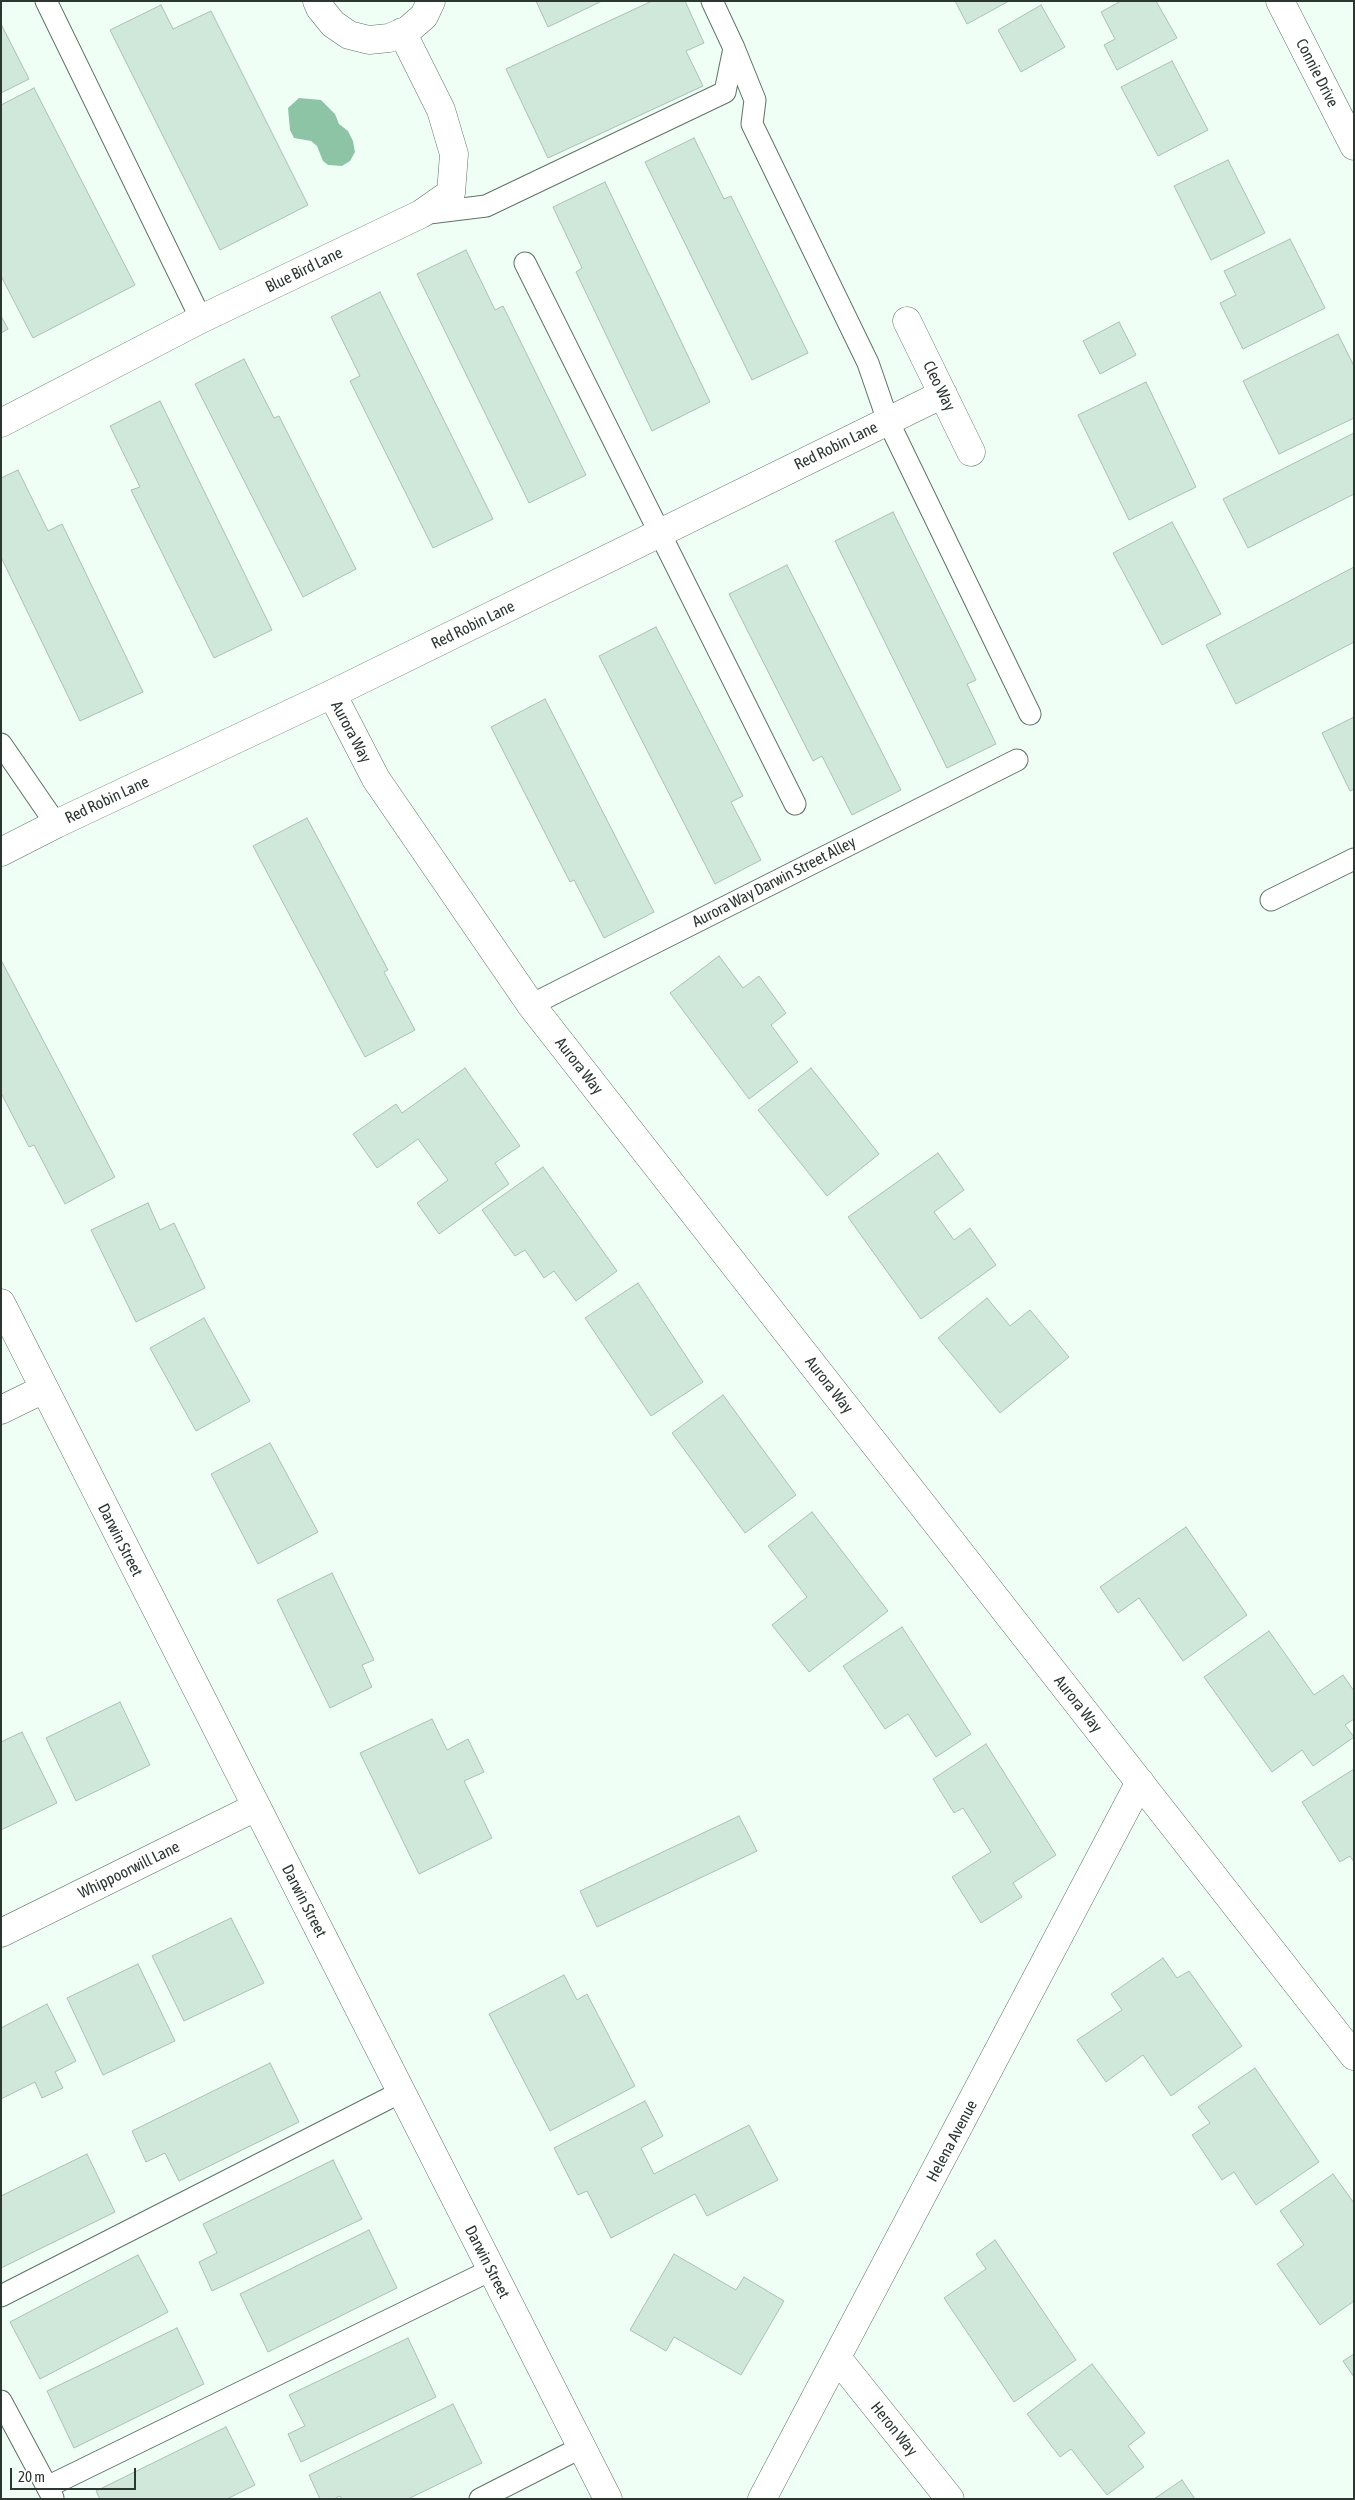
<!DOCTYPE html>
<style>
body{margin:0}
#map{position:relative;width:1355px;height:2500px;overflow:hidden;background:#f0fff6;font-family:"Asap Condensed",sans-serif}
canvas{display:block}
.frame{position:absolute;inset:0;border:2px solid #2d3731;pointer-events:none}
.scale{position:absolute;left:10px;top:2468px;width:126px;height:22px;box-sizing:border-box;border:2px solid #2d3731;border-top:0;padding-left:6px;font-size:15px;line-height:18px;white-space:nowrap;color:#2d3731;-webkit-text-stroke:4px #fff;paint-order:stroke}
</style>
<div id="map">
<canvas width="1355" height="2500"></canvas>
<div class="frame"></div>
<div class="scale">20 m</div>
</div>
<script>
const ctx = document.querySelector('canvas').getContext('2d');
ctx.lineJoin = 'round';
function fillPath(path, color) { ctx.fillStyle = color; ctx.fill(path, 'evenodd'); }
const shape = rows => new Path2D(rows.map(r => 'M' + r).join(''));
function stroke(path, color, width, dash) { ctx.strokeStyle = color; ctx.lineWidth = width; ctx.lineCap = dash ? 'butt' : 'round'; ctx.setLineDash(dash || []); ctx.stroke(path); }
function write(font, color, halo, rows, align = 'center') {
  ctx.font = font + ' "Asap Condensed",sans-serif'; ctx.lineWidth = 4.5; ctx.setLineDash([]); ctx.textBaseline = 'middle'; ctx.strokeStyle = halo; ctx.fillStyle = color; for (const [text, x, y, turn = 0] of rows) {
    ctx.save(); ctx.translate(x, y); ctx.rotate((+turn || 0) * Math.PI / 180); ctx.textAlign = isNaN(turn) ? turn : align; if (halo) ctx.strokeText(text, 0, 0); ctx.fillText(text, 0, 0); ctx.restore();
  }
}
fillPath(shape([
 [299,98,321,100,335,114,339,124,348,131,353,141,355,152,350,161,342,166,328,165,323,161,317,146,311,141,294,138,290,130,288,108]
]), '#8ec4a6');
const building = shape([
 [536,1,602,1,548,27,536,1],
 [652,1,685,1,704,43,686,51,703,86,548,158,506,69,652,1],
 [955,1,1009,1,967,24,955,1],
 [1121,1,1156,1,1177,38,1117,70,1104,45,1115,39,1101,12,1121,1],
 [161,5,173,29,211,11,308,205,220,250,110,30,161,5],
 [1041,5,1065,47,1021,72,998,30,1041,5],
 [1,24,29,79,1,93,1,24],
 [1172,61,1208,130,1158,156,1121,87,1172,61],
 [34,88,135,285,33,338,1,276,1,105,34,88],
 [694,138,724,199,731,196,808,353,752,380,645,162,694,138],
 [1228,160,1265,233,1211,260,1174,186,1228,160],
 [605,182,710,402,652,431,576,272,582,268,553,207,605,182],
 [1290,239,1325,308,1243,349,1220,303,1236,295,1224,271,1290,239],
 [466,250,495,310,503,306,586,475,529,503,417,274,466,250],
 [380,292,493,519,433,548,350,381,360,376,331,317,380,292],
 [1,316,8,329,1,333,1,316],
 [1119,322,1136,355,1100,374,1083,341,1119,322],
 [1338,334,1354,366,1354,418,1279,454,1243,381,1338,334],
 [244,359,274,418,279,416,356,569,303,597,195,384,244,359],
 [1146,382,1196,487,1129,520,1078,415,1146,382],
 [160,401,272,630,214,658,131,490,140,487,110,426,160,401],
 [1354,433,1354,494,1248,548,1223,499,1354,433],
 [18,470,48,531,62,524,143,692,80,721,1,557,1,478,18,470],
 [893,512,976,680,967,684,996,744,947,768,835,541,893,512],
 [1172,522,1221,614,1162,645,1113,553,1172,522],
 [787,565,901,790,852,815,822,756,813,761,729,594,787,565],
 [1354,567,1354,642,1236,704,1206,645,1354,567],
 [656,627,743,796,731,802,761,860,715,884,599,656,656,627],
 [545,699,654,912,604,938,574,880,570,882,491,727,545,699],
 [1354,717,1354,789,1350,791,1322,733,1354,717],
 [307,818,388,970,384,972,415,1030,365,1057,253,846,307,818],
 [719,956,743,988,759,976,786,1013,771,1025,798,1062,749,1099,670,993,719,956],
 [1,960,115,1177,65,1204,34,1145,29,1147,1,1093,1,960],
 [465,1068,520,1146,495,1163,509,1184,439,1234,417,1203,448,1180,418,1139,377,1168,353,1134,396,1104,402,1113,465,1068],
 [811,1068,879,1154,827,1196,758,1110,811,1068],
 [938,1153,964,1190,934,1212,954,1240,970,1228,996,1265,921,1319,848,1217,938,1153],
 [543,1167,617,1271,576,1301,554,1271,544,1278,525,1250,515,1256,482,1210,543,1167],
 [148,1203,160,1230,174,1223,205,1288,136,1322,91,1230,148,1203],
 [638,1283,703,1382,651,1416,585,1318,638,1283],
 [987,1298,1010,1326,1030,1310,1069,1357,1000,1413,938,1338,987,1298],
 [204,1318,250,1401,196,1431,150,1348,204,1318],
 [723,1395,796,1495,745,1533,672,1433,723,1395],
 [270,1443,318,1532,258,1564,211,1474,270,1443],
 [812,1512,888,1611,809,1672,772,1625,807,1597,768,1546,812,1512],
 [1186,1527,1247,1615,1183,1661,1139,1598,1118,1613,1100,1587,1186,1527],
 [332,1573,374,1660,362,1665,372,1687,330,1708,277,1600,332,1573],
 [902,1627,971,1734,936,1757,908,1714,885,1729,843,1666,902,1627],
 [1269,1631,1314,1695,1343,1675,1354,1691,1354,1719,1345,1725,1354,1737,1313,1766,1302,1750,1272,1772,1204,1677,1269,1631],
 [120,1702,150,1765,76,1801,46,1738,120,1702],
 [432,1719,447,1750,468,1739,484,1772,464,1781,492,1838,419,1874,360,1753,432,1719],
 [22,1732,57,1803,1,1830,1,1742,22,1732],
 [986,1744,1056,1855,1013,1883,1022,1897,981,1923,952,1877,991,1852,963,1808,954,1813,933,1779,986,1744],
 [1354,1769,1354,1862,1350,1856,1340,1862,1302,1802,1354,1769],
 [739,1816,757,1851,597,1927,580,1891,739,1816],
 [231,1918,264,1983,184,2021,152,1956,231,1918],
 [1163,1958,1177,1978,1189,1971,1242,2046,1171,2096,1143,2055,1106,2082,1077,2040,1122,2010,1111,1994,1163,1958],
 [138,1964,175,2041,103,2075,67,1998,138,1964],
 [564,1975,577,2000,587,1994,635,2086,550,2131,489,2014,564,1975],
 [47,2004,76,2061,55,2072,63,2088,42,2098,35,2082,1,2099,1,2028,47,2004],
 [270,2063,299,2122,179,2181,165,2153,146,2162,132,2131,270,2063],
 [1255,2068,1319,2162,1256,2205,1234,2172,1222,2180,1192,2135,1210,2123,1198,2107,1255,2068],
 [645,2101,663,2136,641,2148,654,2174,749,2125,778,2180,707,2216,695,2194,611,2238,587,2191,578,2195,554,2148,645,2101],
 [87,2154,115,2212,1,2268,1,2196,87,2154],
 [333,2160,362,2219,212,2291,199,2262,217,2253,203,2224,333,2160],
 [1333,2174,1354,2203,1354,2301,1320,2325,1277,2264,1304,2245,1280,2211,1333,2174],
 [369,2230,397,2288,268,2352,240,2294,369,2230],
 [995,2240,1076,2360,1014,2402,944,2298,986,2269,976,2254,995,2240],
 [674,2254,736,2290,744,2277,784,2301,741,2375,674,2337,666,2351,630,2330,674,2254],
 [138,2255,168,2312,40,2379,10,2322,138,2255],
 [177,2328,204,2384,74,2448,47,2391,177,2328],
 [408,2338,436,2397,301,2462,288,2434,305,2426,289,2395,408,2338],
 [1354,2354,1354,2377,1343,2361,1354,2354],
 [1092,2364,1145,2433,1128,2446,1144,2467,1107,2495,1071,2449,1060,2457,1027,2414,1092,2364],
 [453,2404,482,2463,408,2499,342,2499,340,2496,334,2499,320,2499,309,2475,453,2404],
 [226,2427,255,2485,227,2499,100,2499,96,2491,226,2427],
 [1182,2480,1195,2499,1154,2499,1182,2480]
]);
fillPath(building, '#d0e8da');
stroke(building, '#a9c1b3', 1);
const service = shape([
 [46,1,201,319],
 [734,48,755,100,752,124,868,363,888,421,1030,714],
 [421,214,486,206,725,92,734,48,712,1],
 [525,263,795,804],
 [1,744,56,824],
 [1271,900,1354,859],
 [531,1005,1017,760],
 [1,2296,401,2092],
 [1,2401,53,2498],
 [47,2487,491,2270],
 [480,2499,582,2447]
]);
const minor = shape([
 [317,1,320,8,333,24,349,35,369,40,389,38,408,30,424,16,431,1],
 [1280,1,1354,146],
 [907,321,971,452],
 [1,423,201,319,421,214,451,193,454,154,441,110,402,32],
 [332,694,376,779,531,1005,1354,2056],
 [1,852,56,824,332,694,943,394],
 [1,1303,608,2499],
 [1,1410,44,1389],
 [1,1933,256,1807],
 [838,2359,950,2499],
 [762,2499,1140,1782]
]);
stroke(service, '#5e7467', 23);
stroke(minor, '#5e7467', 29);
stroke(service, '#fff', 21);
stroke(minor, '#fff', 28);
write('16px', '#2d3731', '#fff', [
 ["Connie Drive",1317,73,63],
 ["Blue Bird Lane",304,270,-26],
 ["Cleo Way",939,386,64],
 ["Red Robin Lane",836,446,-26],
 ["Red Robin Lane",473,625,-26],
 ["Aurora Way",351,732,62],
 ["Red Robin Lane",107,800,-25],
 ["Aurora Way Darwin Street Alley",774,882,-27],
 ["Aurora Way",579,1066,52],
 ["Aurora Way",829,1385,52],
 ["Darwin Street",120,1540,63],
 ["Aurora Way",1078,1704,52],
 ["Whippoorwill Lane",129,1870,-26],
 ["Darwin Street",304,1901,63],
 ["Helena Avenue",952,2141,-62],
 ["Darwin Street",487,2262,63],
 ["Heron Way",894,2429,51]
]);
</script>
